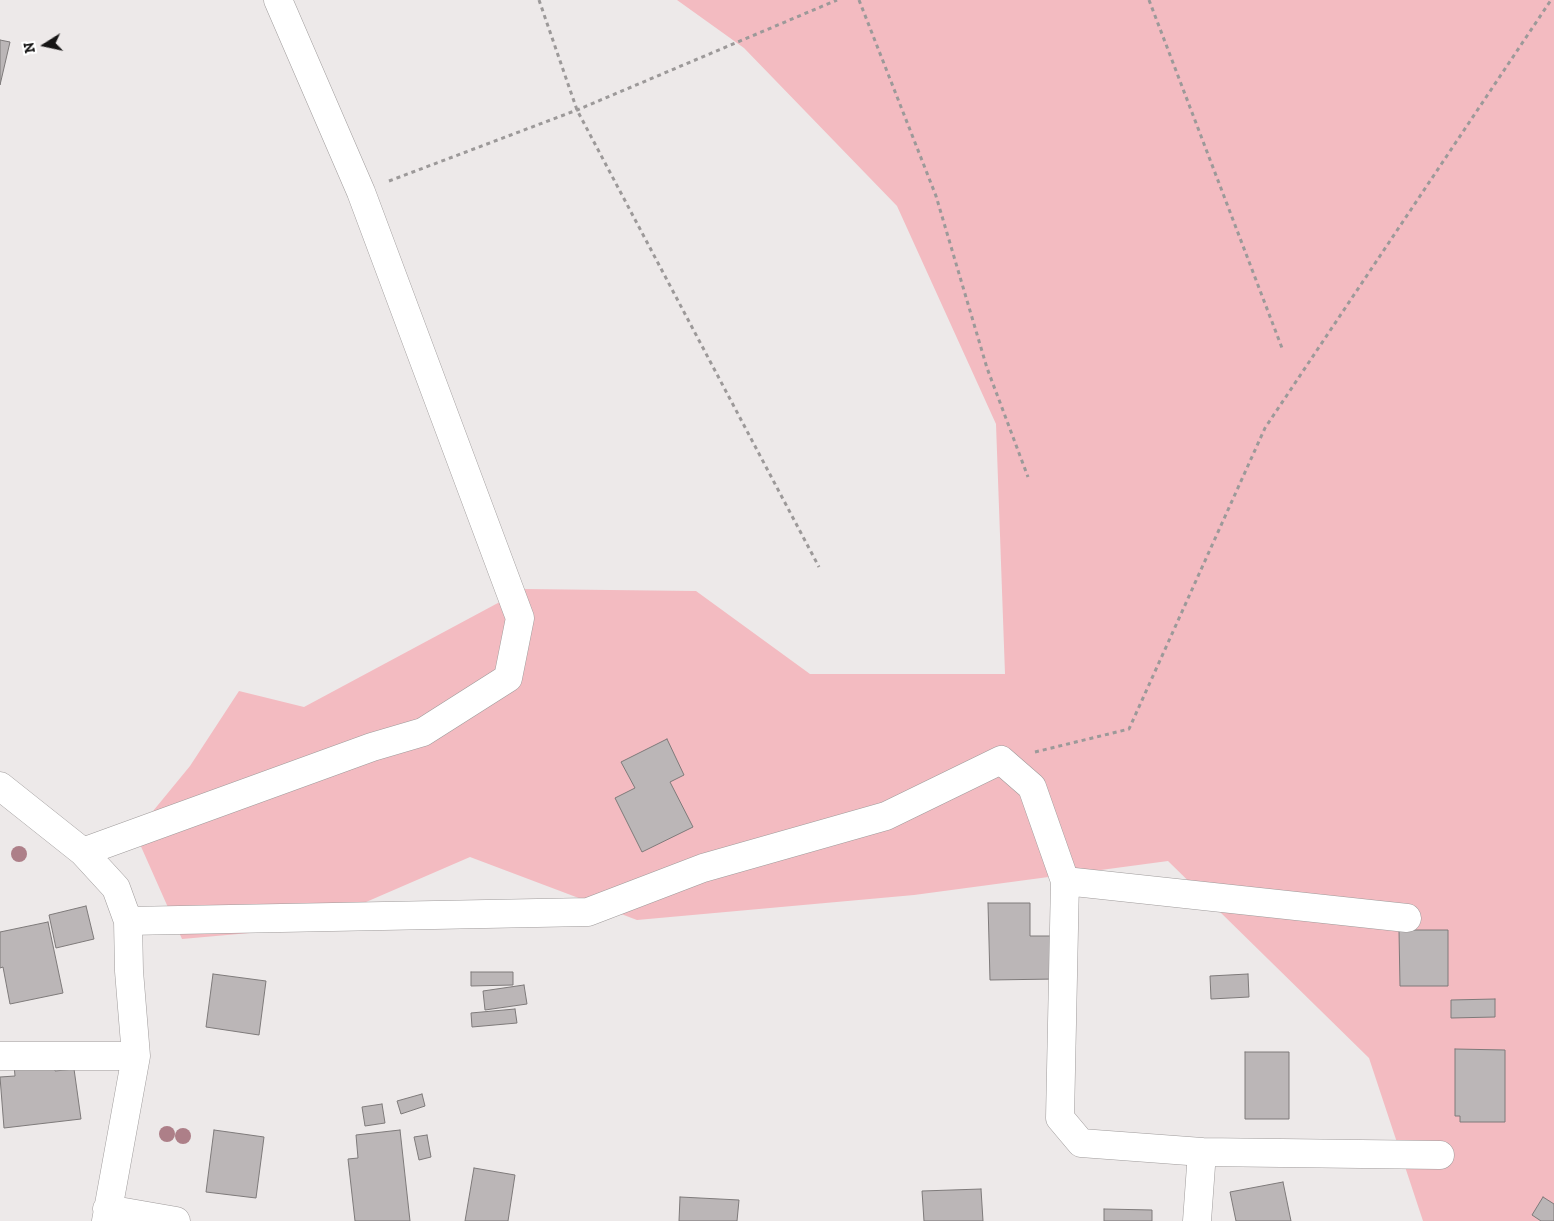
<!DOCTYPE html>
<style>
body{margin:0}
#map{position:relative;width:1554px;height:1221px;overflow:hidden;background:#ede9e9;font-family:"Zilla Slab",serif}
canvas{display:block}
.north{position:absolute;left:20px;top:20px;width:50px;height:50px;-webkit-text-stroke:4px #fff;paint-order:stroke;rotate:260deg;font-size:14px;font-weight:700;line-height:20px;text-align:center;color:#151414}
.north::after{content:'';display:block;margin:auto;width:18px;height:22px;background:#151414;clip-path:polygon(50% 0,100% 100%,50% 72%,0 100%)}
</style>
<div id="map">
<canvas width="1554" height="1221"></canvas>
<div class="north">N</div>
</div>
<script>
const ctx = document.querySelector('canvas').getContext('2d');
ctx.lineJoin = 'round';
function fillPath(path, color) { ctx.fillStyle = color; ctx.fill(path, 'evenodd'); }
const shape = rows => new Path2D(rows.map(r => 'M' + r).join(''));
function stroke(path, color, width, dash) { ctx.strokeStyle = color; ctx.lineWidth = width; ctx.lineCap = dash ? 'butt' : 'round'; ctx.setLineDash(dash || []); ctx.stroke(path); }
fillPath(shape([
 [677,0,1554,0,1554,1221,1423,1221,1369,1058,1168,861,914,895,637,920,470,857,306,928,182,939,135,833,190,766,239,691,304,707,524,589,696,591,810,674,1005,674,996,424,897,206,744,48]
]), '#f3bbc1');
const building = shape([
 [0,40,10,42,0,85,0,40],
 [667,739,684,775,670,782,693,827,642,852,615,798,635,788,621,762,667,739],
 [988,903,1030,903,1030,936,1055,936,1056,979,990,980,988,903],
 [86,906,94,939,56,948,49,915,86,906],
 [48,922,63,993,10,1004,3,967,0,968,0,932,48,922],
 [1399,930,1448,930,1448,986,1400,986,1399,930],
 [471,972,513,972,513,985,471,986,471,972],
 [213,974,266,981,259,1035,206,1027,213,974],
 [1248,974,1249,997,1211,999,1210,976,1248,974],
 [524,985,527,1004,485,1010,483,991,524,985],
 [1495,999,1495,1017,1451,1018,1451,1000,1495,999],
 [515,1009,517,1023,472,1027,471,1013,515,1009],
 [1455,1049,1505,1050,1505,1122,1460,1122,1460,1116,1455,1116,1455,1049],
 [1245,1052,1289,1052,1289,1119,1245,1119,1245,1052],
 [54,1060,55,1071,74,1069,81,1119,4,1128,0,1077,15,1076,14,1065,54,1060],
 [422,1094,425,1106,401,1114,397,1101,422,1094],
 [382,1104,385,1123,365,1126,362,1107,382,1104],
 [214,1130,264,1137,256,1198,206,1192,214,1130],
 [400,1130,410,1221,355,1221,348,1159,358,1158,356,1135,400,1130],
 [427,1135,431,1157,419,1160,414,1137,427,1135],
 [474,1168,515,1175,508,1221,465,1221,474,1168],
 [1283,1182,1291,1221,1236,1221,1230,1192,1283,1182],
 [981,1189,983,1221,924,1221,922,1191,981,1189],
 [680,1197,739,1200,737,1221,679,1221,680,1197],
 [1543,1197,1554,1204,1554,1221,1541,1221,1532,1215,1543,1197],
 [1104,1209,1152,1210,1152,1221,1104,1221,1104,1209]
]);
fillPath(building, '#bbb6b7');
stroke(building, '#7e7a7a', 1);
const minor = shape([
 [0,786,83,852,116,888,128,921,129,971,136,1056,106,1221],
 [83,852,372,747,423,732,508,678,520,618,361,192,278,0],
 [1065,881,1407,918],
 [128,921,588,912,703,868,886,816,1001,760,1032,787,1065,881,1060,1118,1081,1143,1202,1152,1197,1221],
 [0,1056,136,1056],
 [1202,1152,1440,1155],
 [107,1209,176,1221]
]);
stroke(minor, '#9f9b9b', 29);
stroke(shape([
 [539,0,577,110,819,567],
 [859,0,936,196,987,368,1028,477],
 [1149,0,1282,348],
 [389,181,577,110,837,0],
 [1035,752,1129,729,1265,428,1551,0]
]), '#9c9999', 3, [4, 4]);
stroke(minor, '#fff', 28);
ctx.fillStyle = '#ad7f88';
for (const [x, y] of [
 [19,854],
 [167,1134],
 [183,1136]
]) { ctx.beginPath(); ctx.arc(x, y, 8, 0, 2 * Math.PI); ctx.fill(); }
</script>
